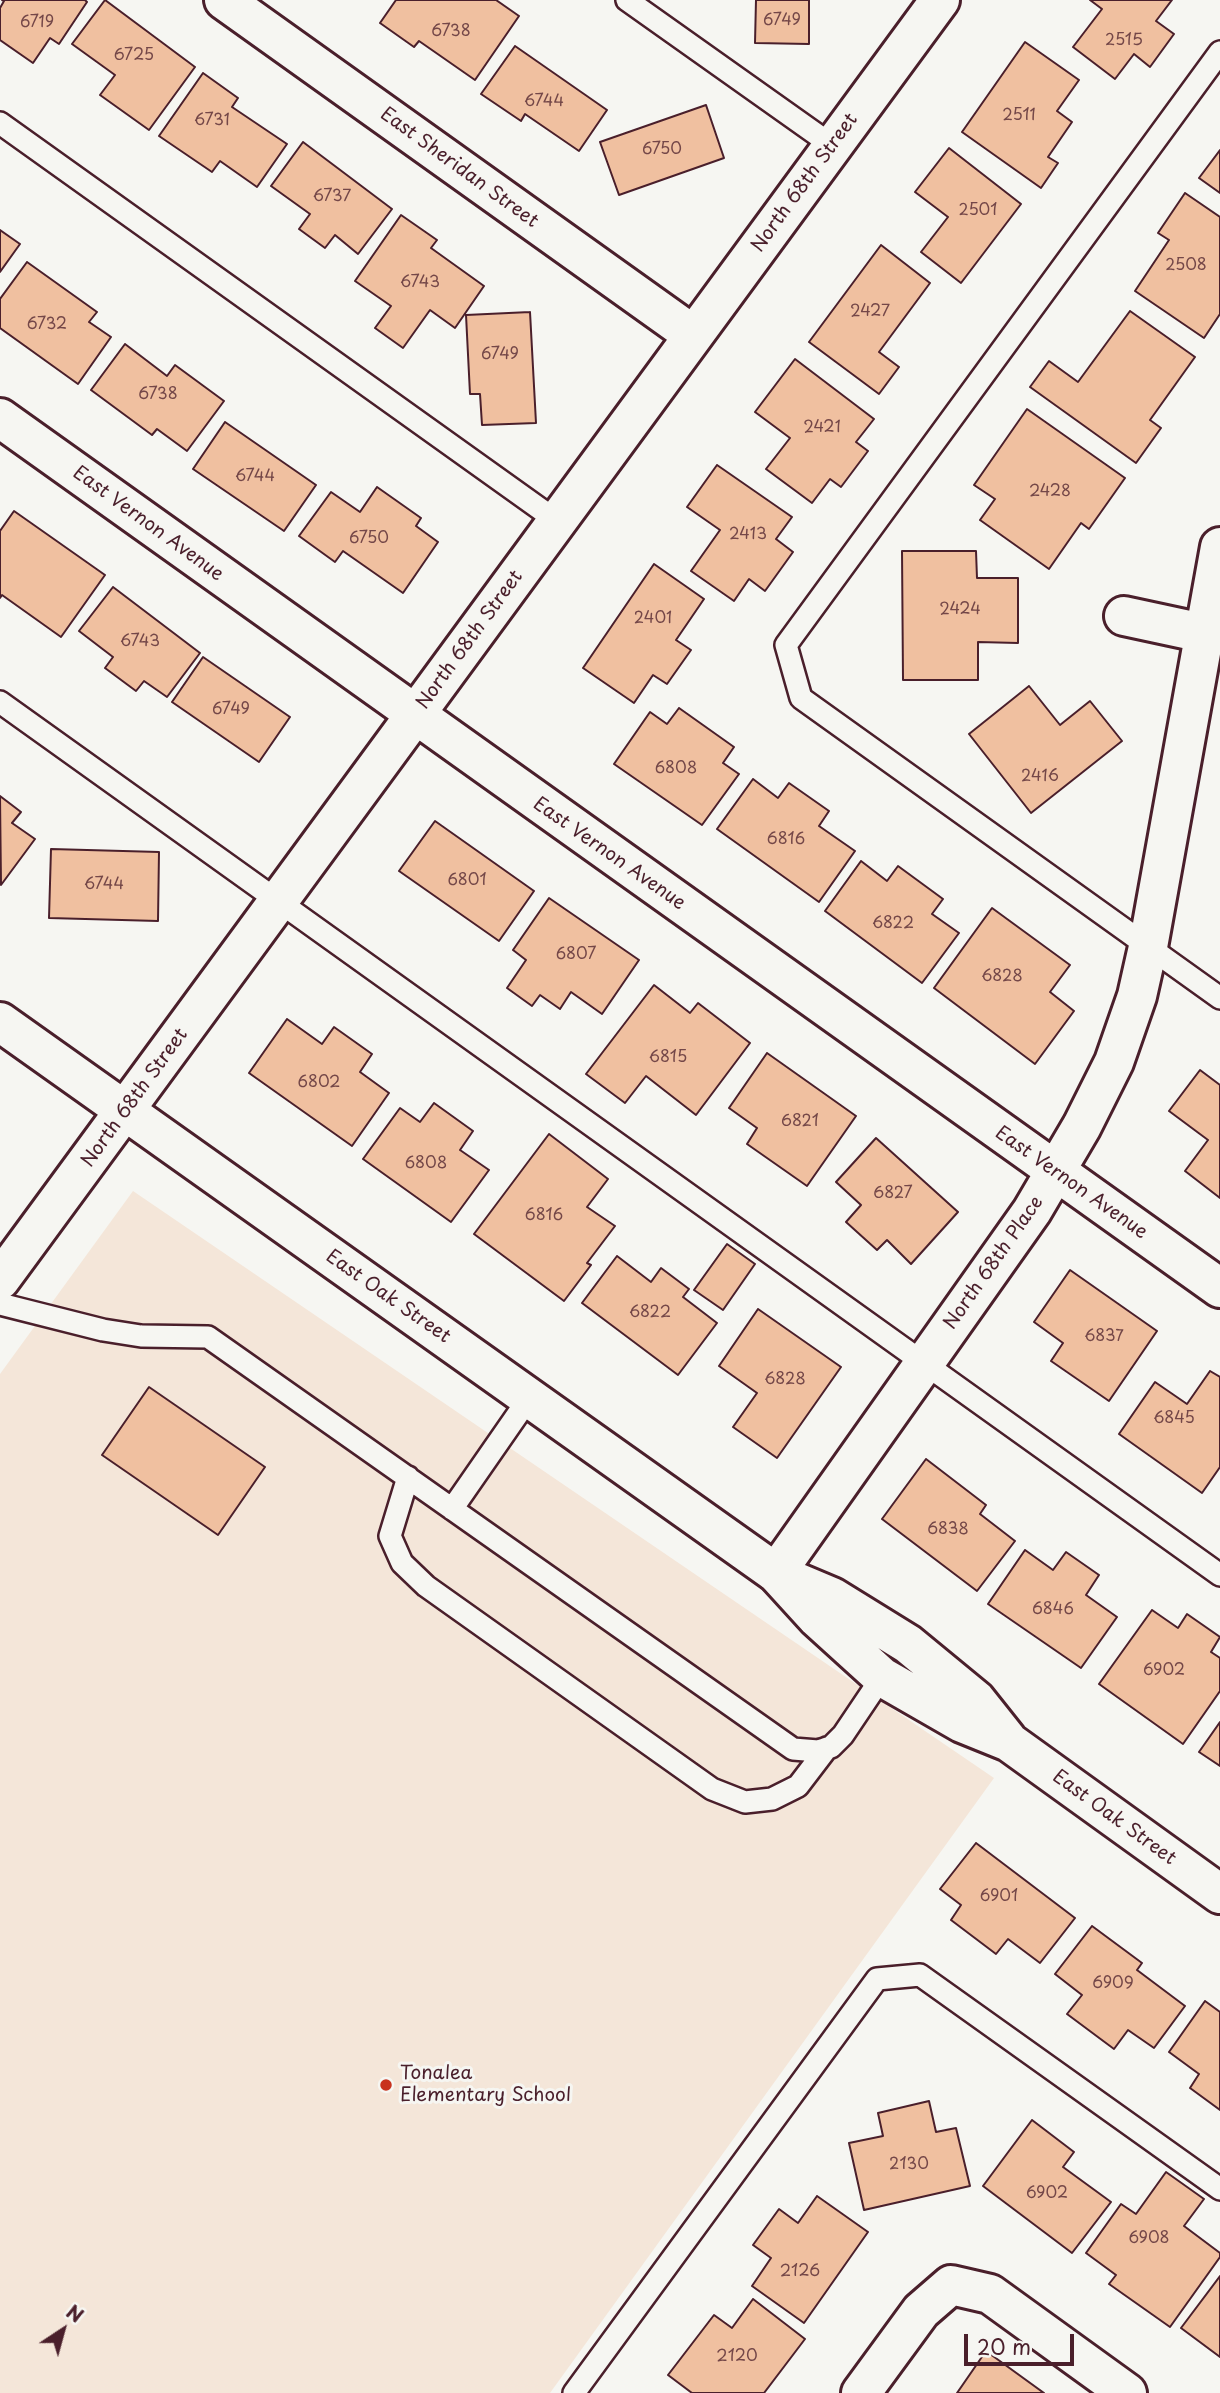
<!DOCTYPE html>
<style>
body{margin:0}
#map{position:relative;width:1220px;height:2393px;overflow:hidden;background:#f6f6f2;font-family:"Playpen Sans",sans-serif}
canvas{display:block}
.north{position:absolute;left:28px;top:2295px;width:70px;height:70px;-webkit-text-stroke:5px #f6f6f2;paint-order:stroke;rotate:36deg;font-size:19px;font-weight:700;line-height:28px;text-align:center;color:#4a1f2b}
.north::after{content:'';display:block;margin:auto;width:24px;height:32px;background:#4a1f2b;clip-path:polygon(50% 0,100% 100%,50% 72%,0 100%)}
.scale{position:absolute;left:964px;top:2334px;width:110px;height:32px;box-sizing:border-box;border:4px solid #4a1f2b;border-top:0;padding-left:9px;font-size:21px;line-height:24px;white-space:nowrap;color:#4a1f2b;-webkit-text-stroke:5px #f6f6f2;paint-order:stroke}
</style>
<div id="map">
<canvas width="1220" height="2393"></canvas>
<div class="north">N</div>
<div class="scale">20 m</div>
</div>
<script>
const ctx = document.querySelector('canvas').getContext('2d');
ctx.lineJoin = 'round';
function fillPath(path, color) { ctx.fillStyle = color; ctx.fill(path, 'evenodd'); }
const shape = rows => new Path2D(rows.map(r => 'M' + r).join(''));
function stroke(path, color, width, dash) { ctx.strokeStyle = color; ctx.lineWidth = width; ctx.lineCap = dash ? 'butt' : 'round'; ctx.setLineDash(dash || []); ctx.stroke(path); }
function write(font, color, halo, rows, align = 'center') {
  ctx.font = font + ' "Playpen Sans",sans-serif'; ctx.lineWidth = 6; ctx.setLineDash([]); ctx.textBaseline = 'middle'; ctx.strokeStyle = halo; ctx.fillStyle = color; for (const [text, x, y, turn = 0] of rows) {
    ctx.save(); ctx.translate(x, y); ctx.rotate((+turn || 0) * Math.PI / 180); ctx.textAlign = isNaN(turn) ? turn : align; if (halo) ctx.strokeText(text, 0, 0); ctx.fillText(text, 0, 0); ctx.restore();
  }
}
fillPath(shape([
 [133,1191,994,1778,550,2393,0,2393,0,1374]
]), '#f4e6d9');
const building = shape([
 [2,0,85,0,87,2,59,44,50,38,33,63,0,40,0,8,4,1,2,0],
 [105,0,195,67,149,130,100,95,115,75,72,44,105,0],
 [396,0,496,0,519,16,475,80,419,41,414,47,380,23,396,0],
 [756,0,809,0,809,44,755,43,756,0],
 [1090,0,1172,0,1156,21,1174,34,1150,67,1134,54,1115,79,1073,47,1102,9,1090,0],
 [1025,42,1079,80,1057,111,1072,122,1048,157,1058,163,1041,188,962,132,1025,42],
 [515,46,607,110,579,151,525,114,521,121,481,94,515,46],
 [203,73,238,98,232,107,287,144,257,187,220,161,212,172,159,136,203,73],
 [706,105,724,158,619,195,600,142,706,105],
 [303,142,392,209,358,254,335,235,325,248,299,229,310,214,271,186,303,142],
 [949,148,1021,204,961,283,921,252,948,217,915,192,949,148],
 [1220,150,1220,193,1199,178,1220,150],
 [1185,193,1220,217,1220,314,1204,338,1135,291,1169,240,1158,233,1185,193],
 [401,215,437,240,431,248,484,286,455,328,430,310,403,348,375,328,391,306,355,281,401,215],
 [0,230,20,244,0,272,0,230],
 [881,245,930,283,879,352,899,367,879,394,809,342,881,245],
 [27,262,97,312,89,322,111,337,78,384,0,328,0,299,27,262],
 [1130,311,1195,357,1150,420,1161,428,1136,463,1030,387,1049,361,1078,382,1130,311],
 [530,312,536,423,482,425,480,394,470,394,466,315,530,312],
 [125,344,167,376,175,365,224,401,187,451,157,429,152,435,91,390,125,344],
 [795,359,874,419,856,442,868,451,841,487,830,479,812,503,766,469,790,438,755,412,795,359],
 [1027,409,1125,478,1089,529,1081,523,1049,569,980,520,995,499,974,485,1027,409],
 [225,422,316,485,284,531,193,469,225,422],
 [717,465,792,517,776,539,793,552,765,591,749,579,734,601,691,571,720,530,687,507,717,465],
 [377,487,421,518,416,526,438,542,403,593,343,551,335,562,299,536,331,492,360,512,377,487],
 [14,511,105,575,61,637,2,595,0,598,0,531,14,511],
 [902,551,976,551,977,578,1018,578,1018,643,978,642,978,680,903,680,902,551],
 [654,564,704,599,676,640,691,650,667,684,653,675,634,703,583,668,654,564],
 [113,587,200,653,167,697,144,681,136,691,105,668,113,657,79,631,113,587],
 [203,657,290,717,259,762,172,702,203,657],
 [1029,686,1060,725,1090,701,1122,741,1031,813,969,734,1029,686],
 [679,708,734,747,723,763,739,774,702,825,614,764,650,712,667,724,679,708],
 [753,779,778,798,789,783,829,811,819,826,855,851,819,902,717,829,753,779],
 [0,796,21,812,12,823,35,839,1,885,0,796],
 [435,821,534,891,499,941,399,871,435,821],
 [51,849,159,852,158,921,49,918,51,849],
 [861,861,887,881,898,866,943,899,932,914,959,933,922,983,825,911,861,861],
 [549,898,639,960,602,1014,571,992,560,1009,540,995,532,1006,507,988,526,960,513,950,549,898],
 [992,908,1070,965,1050,992,1074,1011,1035,1064,934,988,992,908],
 [654,985,690,1013,698,1003,750,1043,696,1115,646,1076,625,1103,586,1074,654,985],
 [287,1019,322,1044,334,1027,372,1054,360,1072,389,1093,352,1146,249,1073,287,1019],
 [767,1053,856,1116,807,1186,747,1144,757,1128,729,1108,767,1053],
 [1200,1070,1220,1085,1220,1198,1185,1171,1208,1140,1169,1111,1200,1070],
 [434,1103,473,1131,460,1150,489,1170,451,1222,363,1159,400,1108,420,1122,434,1103],
 [549,1134,608,1179,587,1207,615,1226,587,1263,591,1265,564,1301,474,1234,549,1134],
 [876,1138,958,1212,911,1264,887,1240,877,1250,846,1222,861,1205,836,1182,876,1138],
 [727,1244,755,1264,723,1310,694,1290,727,1244],
 [617,1256,651,1282,661,1268,689,1289,683,1297,717,1323,678,1375,582,1303,617,1256],
 [1070,1270,1157,1331,1109,1401,1051,1361,1063,1343,1034,1322,1070,1270],
 [758,1309,841,1367,777,1458,733,1427,757,1393,719,1366,758,1309],
 [1210,1371,1220,1377,1220,1467,1202,1493,1119,1434,1155,1382,1187,1404,1210,1371],
 [149,1387,265,1467,218,1535,102,1455,149,1387],
 [926,1459,986,1505,980,1514,1015,1541,977,1591,882,1519,926,1459],
 [1025,1550,1053,1570,1066,1552,1099,1575,1086,1595,1117,1617,1081,1668,988,1604,1025,1550],
 [1152,1610,1178,1628,1187,1614,1220,1637,1211,1652,1220,1658,1220,1691,1183,1744,1099,1684,1152,1610],
 [1220,1722,1220,1766,1199,1752,1220,1722],
 [976,1843,1075,1918,1040,1963,1008,1939,996,1954,951,1920,961,1905,940,1889,976,1843],
 [1092,1926,1142,1963,1137,1970,1185,2006,1154,2048,1128,2030,1114,2049,1067,2014,1082,1995,1055,1974,1092,1926],
 [1205,2001,1220,2012,1220,2110,1190,2088,1199,2074,1169,2052,1205,2001],
 [929,2101,936,2132,956,2128,970,2186,864,2210,849,2143,883,2136,878,2113,929,2101],
 [1032,2120,1074,2152,1063,2167,1111,2202,1072,2253,983,2186,1032,2120],
 [1166,2172,1204,2199,1184,2226,1220,2253,1220,2257,1170,2327,1109,2284,1116,2275,1086,2253,1121,2204,1136,2214,1166,2172],
 [817,2196,868,2232,804,2323,752,2286,771,2258,753,2245,779,2209,798,2223,817,2196],
 [1220,2276,1220,2357,1181,2328,1220,2276],
 [753,2299,805,2339,764,2393,692,2393,668,2375,714,2315,732,2328,753,2299],
 [986,2351,1044,2393,957,2393,986,2351]
]);
fillPath(building, '#f0c0a0');
stroke(building, '#4a1f2b', 2);
const lane = shape([
 [627,0,833,146],
 [1220,52,786,645,801,698,1220,998],
 [0,123,557,521],
 [0,702,1220,1575],
 [0,1304,103,1330,141,1336,208,1337,793,1749,818,1751,831,1747,843,1735,882,1677],
 [408,1477,390,1536,402,1563,426,1586,712,1789,745,1802,772,1799,798,1786,827,1748],
 [452,1509,529,1398],
 [574,2393,877,1979,920,1975,1220,2189]
]);
const street = shape([
 [224,0,693,335],
 [0,418,1220,1288],
 [1124,616,1203,633],
 [776,1573,1032,1211,1082,1126,1114,1062,1137,996,1148,947,1220,547],
 [861,2393,921,2311,951,2285,990,2294,1127,2393]
]);
const secondary = shape([
 [0,1022,776,1573,817,1618,882,1677,962,1723,1009,1742,1220,1894],
 [0,1280,940,0],
 [794,1581,832,1597,908,1644,976,1700,1007,1739]
]);
stroke(lane, '#4a1f2b', 26);
stroke(street, '#4a1f2b', 44);
stroke(secondary, '#4a1f2b', 44);
stroke(lane, '#f6f6f2', 21);
stroke(street, '#f6f6f2', 38);
stroke(secondary, '#f6f6f2', 38);
for (const [x, y, r, color] of [
 [386,2085,7,"#c8321e"]
]) { const dot = new Path2D(); dot.arc(x, y, r, 0, 2 * Math.PI); ctx.fillStyle = color; ctx.fill(dot); stroke(dot, '#f6f6f2', 2.5); }
write('16px', '#744748', null, [
 ["6749",782,21],
 ["6719",37,23],
 ["6738",451,32],
 ["2515",1124,41],
 ["6725",134,56],
 ["6744",544,102],
 ["2511",1019,116],
 ["6731",212,121],
 ["6750",662,150],
 ["6737",332,197],
 ["2501",978,211],
 ["2508",1186,266],
 ["6743",420,283],
 ["2427",870,312],
 ["6732",47,325],
 ["6749",500,355],
 ["6738",158,395],
 ["2421",822,428],
 ["6744",255,477],
 ["2428",1050,492],
 ["2413",748,535],
 ["6750",369,539],
 ["2424",960,610],
 ["2401",653,619],
 ["6743",140,642],
 ["6749",231,710],
 ["6808",676,769],
 ["2416",1040,777],
 ["6816",786,840],
 ["6801",467,881],
 ["6744",104,885],
 ["6822",893,924],
 ["6807",576,955],
 ["6828",1002,977],
 ["6815",668,1058],
 ["6802",319,1083],
 ["6821",800,1122],
 ["6808",426,1164],
 ["6827",893,1194],
 ["6816",544,1216],
 ["6822",650,1313],
 ["6837",1104,1337],
 ["6828",785,1380],
 ["6845",1174,1419],
 ["6838",948,1530],
 ["6846",1053,1610],
 ["6902",1164,1671],
 ["6901",999,1897],
 ["6909",1113,1984],
 ["2130",909,2165],
 ["6902",1047,2194],
 ["6908",1149,2239],
 ["2126",800,2272],
 ["2120",737,2357]
]);
write('19px', '#4a1f2b', '#f6f6f2', [
 ["East Sheridan Street",459,168,36],
 ["North 68th Street",805,183,-54],
 ["East Vernon Avenue",148,524,36],
 ["North 68th Street",470,640,-54],
 ["East Vernon Avenue",609,854,35],
 ["North 68th Street",135,1098,-54],
 ["East Vernon Avenue",1071,1183,35],
 ["North 68th Place",994,1263,-55],
 ["East Oak Street",388,1297,35],
 ["East Oak Street",1114,1818,36]
]);
write('19px', '#4a1f2b', '#f6f6f2', [
 ["Tonalea",400,2074],
 ["Elementary School",400,2096]
], 'left');
</script>
